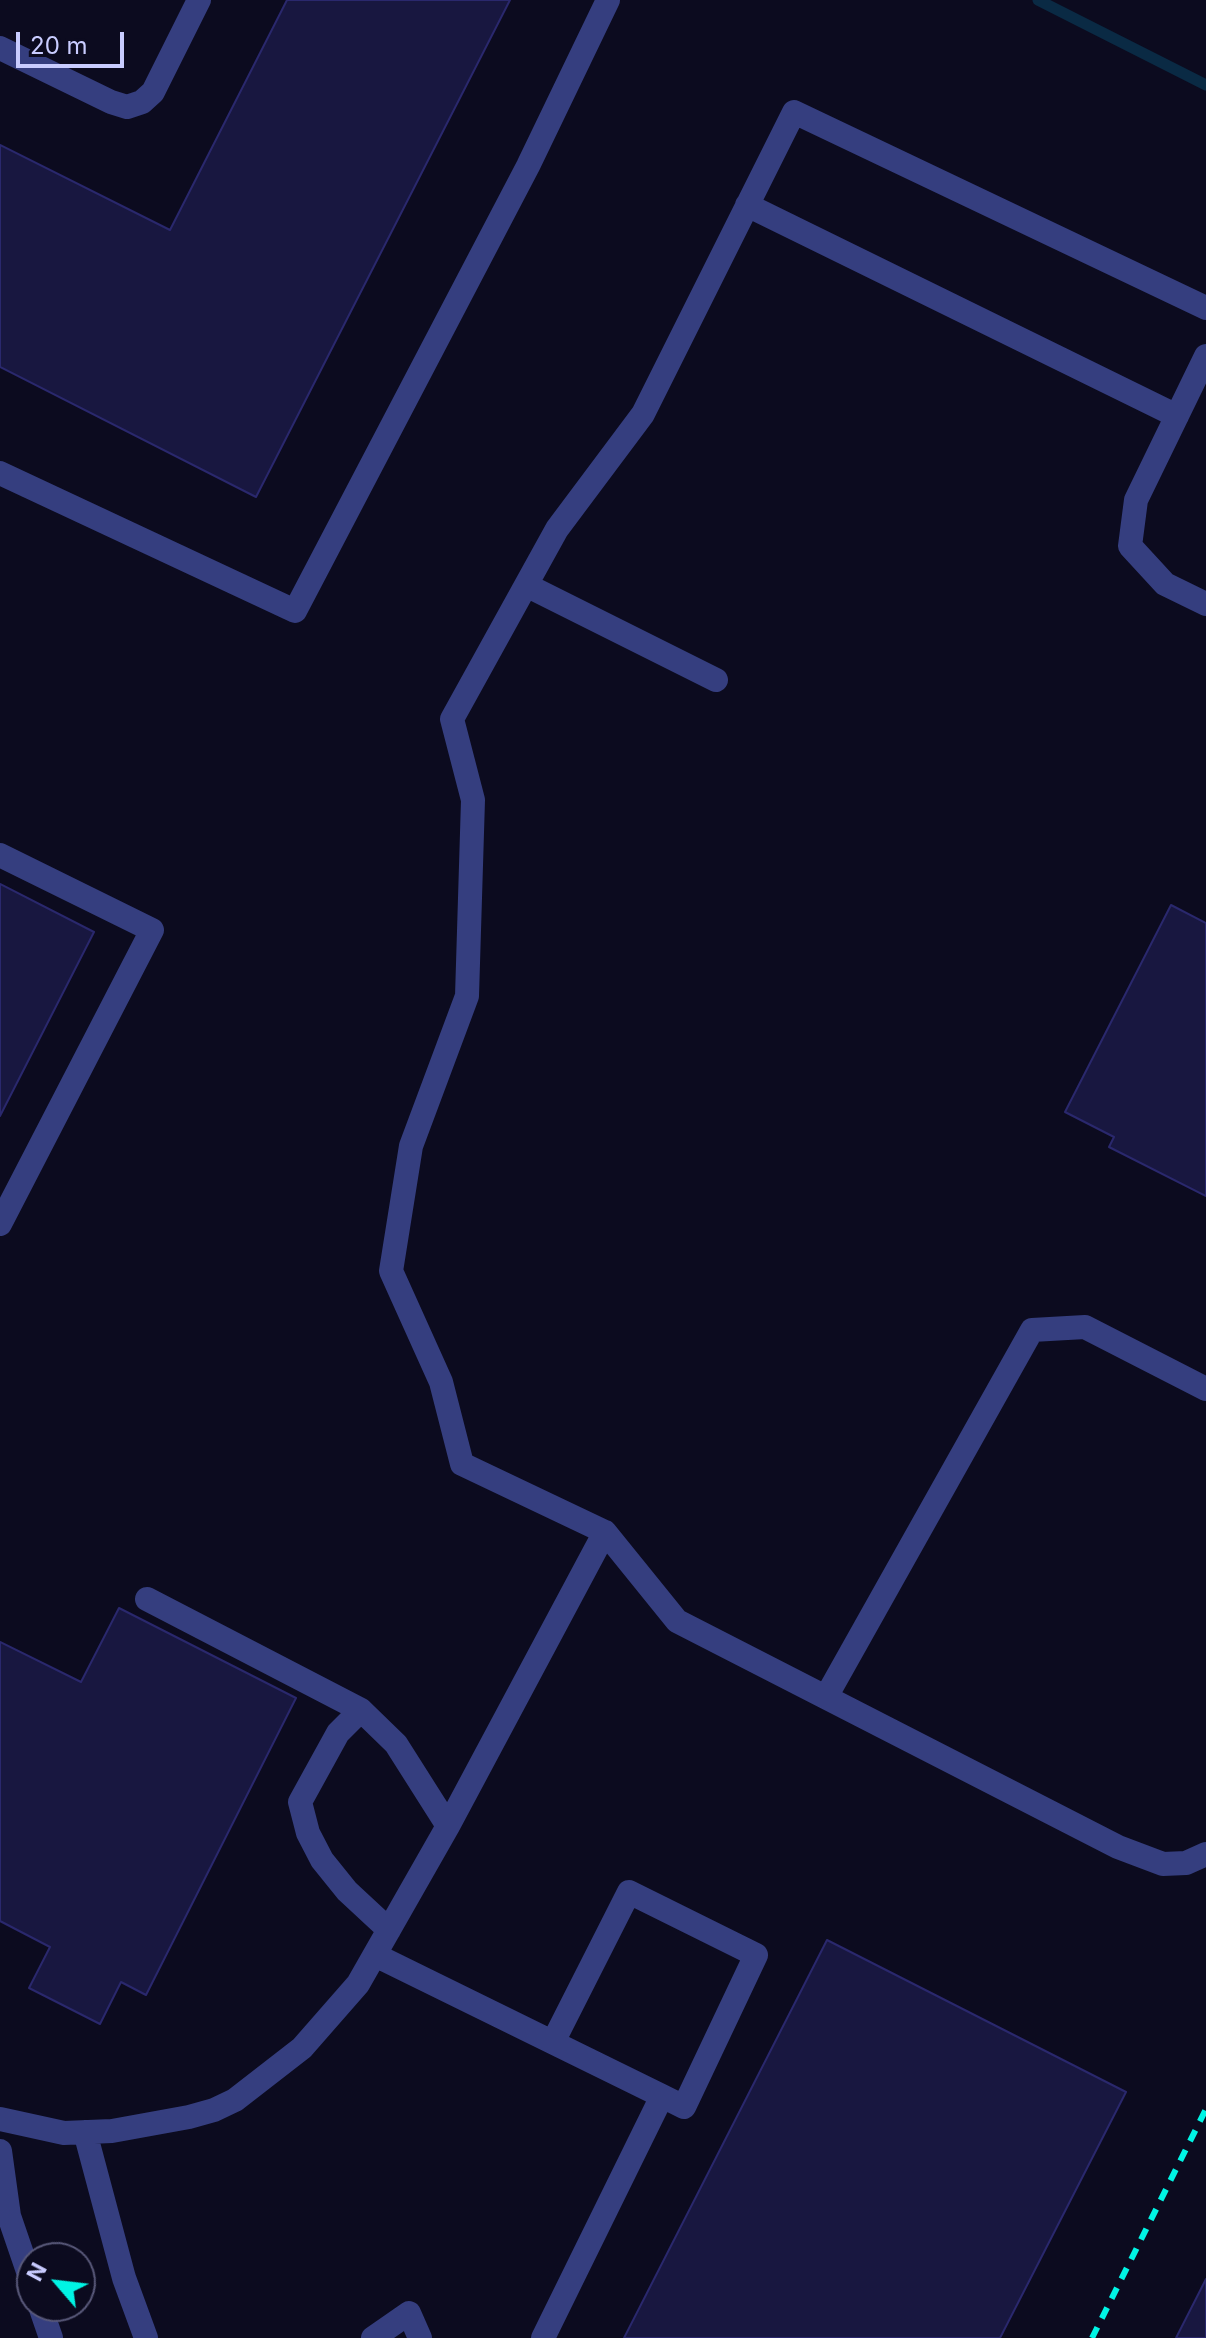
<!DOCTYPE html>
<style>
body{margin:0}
#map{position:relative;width:1206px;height:2338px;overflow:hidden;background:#0c0b1f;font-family:Inter,sans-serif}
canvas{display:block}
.north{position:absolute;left:16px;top:2242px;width:80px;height:80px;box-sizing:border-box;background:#0c0b1f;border:2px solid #585879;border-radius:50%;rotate:298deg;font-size:22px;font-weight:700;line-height:32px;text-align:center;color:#c9ccff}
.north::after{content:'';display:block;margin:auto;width:28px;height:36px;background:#00f4e4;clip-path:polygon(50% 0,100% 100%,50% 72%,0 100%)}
.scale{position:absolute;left:16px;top:32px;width:108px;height:36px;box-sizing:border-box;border:4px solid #c9ccff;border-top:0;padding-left:10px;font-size:24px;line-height:28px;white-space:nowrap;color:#c9ccff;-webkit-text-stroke:6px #0c0b1f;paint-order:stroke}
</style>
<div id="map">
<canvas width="1206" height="2338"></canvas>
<div class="north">N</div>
<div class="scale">20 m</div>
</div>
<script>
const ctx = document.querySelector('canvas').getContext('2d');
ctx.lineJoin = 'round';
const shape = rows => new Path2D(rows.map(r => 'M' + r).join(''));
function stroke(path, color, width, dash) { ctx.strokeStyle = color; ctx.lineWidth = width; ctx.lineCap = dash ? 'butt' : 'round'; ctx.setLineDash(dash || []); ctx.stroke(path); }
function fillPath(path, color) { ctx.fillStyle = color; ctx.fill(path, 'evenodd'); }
stroke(shape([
 [1038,0,1206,85]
]), '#0a2a44', 11);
const building = shape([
 [287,0,510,0,256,497,0,367,0,145,170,230,287,0],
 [0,884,94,932,0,1116,0,884],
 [1171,905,1206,923,1206,1196,1109,1147,1114,1137,1065,1112,1171,905],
 [119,1608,296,1698,146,1995,121,1982,100,2024,29,1988,50,1947,0,1921,0,1642,81,1682,119,1608],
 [827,1940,1126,2092,1000,2338,624,2338,827,1940],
 [1206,2279,1206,2338,1176,2338,1206,2279]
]);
fillPath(building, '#181740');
stroke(building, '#2a286d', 2);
stroke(shape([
 [0,48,111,102,127,107,142,102,153,92,199,0],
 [747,205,1177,416],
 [1206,356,1136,500,1130,546,1165,584,1206,604],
 [0,473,295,611,528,166,608,0],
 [526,585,716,680],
 [0,855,152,930,0,1224],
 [605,1532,677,1621,1118,1847,1163,1864,1186,1863,1206,1854],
 [147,1599,361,1710,396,1744,448,1826],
 [826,1697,1032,1330,1085,1327,1206,1389],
 [361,1710,338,1733,300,1802,308,1833,322,1860,347,1891,389,1930],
 [375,1955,662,2096,684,2107,756,1955,629,1892,553,2042],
 [0,2119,64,2133,112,2131,189,2117,214,2110,235,2100,302,2048,358,1984,448,1826,605,1532,462,1464,441,1382,391,1271,411,1146,467,996,473,800,452,719,557,529,643,414,794,112,1206,308],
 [85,2132,124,2278,146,2338],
 [0,2151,9,2216,32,2283],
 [40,2306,51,2338],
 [373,2338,409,2313,420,2338],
 [543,2338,662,2096]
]), '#353e7f', 24);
stroke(shape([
 [1092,2338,1206,2109]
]), '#00f4e4', 6, [12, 10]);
</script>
